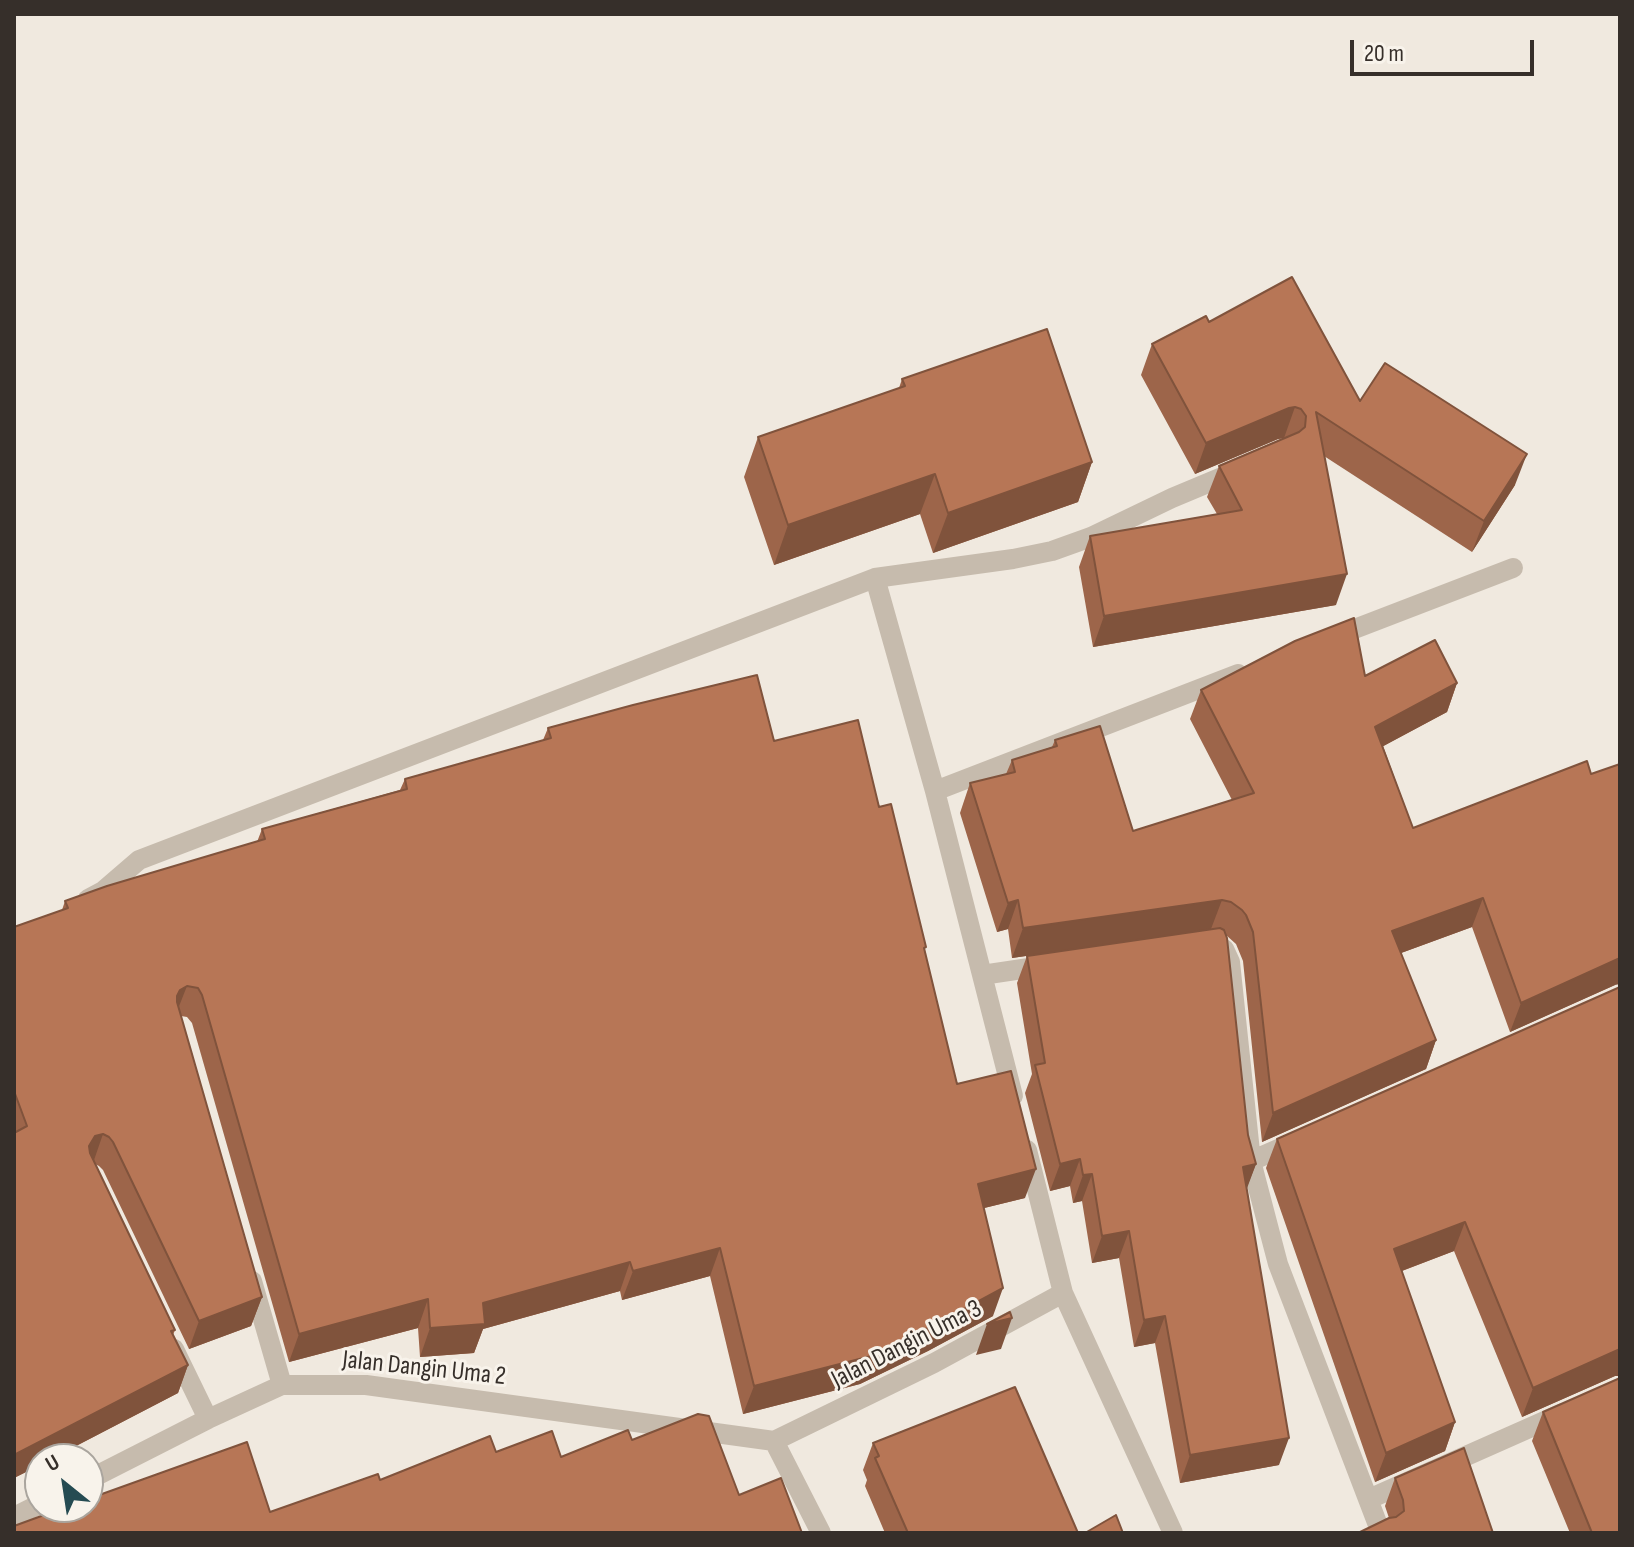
<!DOCTYPE html>
<style>
body{margin:0}
#map{position:relative;width:1634px;height:1547px;overflow:hidden;background:#f0e9df;font-family:"Sofia Sans Condensed",sans-serif}
canvas{display:block}
.frame{position:absolute;inset:0;border:16px solid #362f2a;pointer-events:none}
.north{position:absolute;left:24px;top:1443px;width:80px;height:80px;box-sizing:border-box;background:#f8f3eb;border:2px solid #aaa59e;border-radius:50%;rotate:330deg;font-size:22px;font-weight:700;line-height:32px;text-align:center;color:#362f2a}
.north::after{content:'';display:block;margin:auto;width:28px;height:36px;background:#254b52;clip-path:polygon(50% 0,100% 100%,50% 72%,0 100%)}
.scale{position:absolute;left:1350px;top:40px;width:184px;height:36px;box-sizing:border-box;border:4px solid #362f2a;border-top:0;padding-left:10px;font-size:24px;line-height:28px;white-space:nowrap;color:#362f2a;-webkit-text-stroke:6px #f8f3eb;paint-order:stroke}
</style>
<div id="map">
<canvas width="1634" height="1547"></canvas>
<div class="frame"></div>
<div class="north">U</div>
<div class="scale">20 m</div>
</div>
<script>
const ctx = document.querySelector('canvas').getContext('2d');
ctx.lineJoin = 'round';
const shape = rows => new Path2D(rows.map(r => 'M' + r).join(''));
function stroke(path, color, width, dash) { ctx.strokeStyle = color; ctx.lineWidth = width; ctx.lineCap = dash ? 'butt' : 'round'; ctx.setLineDash(dash || []); ctx.stroke(path); }
function fillPath(path, color) { ctx.fillStyle = color; ctx.fill(path, 'evenodd'); }
function write(font, color, halo, rows, align = 'center') {
  ctx.font = font + ' "Sofia Sans Condensed",sans-serif'; ctx.lineWidth = 6; ctx.setLineDash([]); ctx.textBaseline = 'middle'; ctx.strokeStyle = halo; ctx.fillStyle = color; for (const [text, x, y, turn = 0] of rows) {
    ctx.save(); ctx.translate(x, y); ctx.rotate((+turn || 0) * Math.PI / 180); ctx.textAlign = isNaN(turn) ? turn : align; if (halo) ctx.strokeText(text, 0, 0); ctx.fillText(text, 0, 0); ctx.restore();
  }
}
stroke(shape([
 [875,578,935,791,1013,1096],
 [1331,638,1513,568],
 [935,791,1238,674],
 [88,899,103,891,139,860,875,578,1013,559,1052,551,1091,537,1172,498,1239,470],
 [1211,942,1224,949,1230,962,1251,1161,1278,1264,1381,1533],
 [982,975,1049,965],
 [1027,1150,1063,1293,1173,1533],
 [1251,1161,1306,1137],
 [252,1281,282,1385],
 [174,1349,208,1419],
 [774,1441,934,1363,1063,1293],
 [774,1441,821,1533],
 [88,1480,208,1419,282,1385,366,1385,774,1441],
 [1369,1499,1563,1413],
 [14,1517,40,1504]
]), '#c6bbad', 20);
fillPath(shape([
 [1209,322,1360,401,1515,485,1472,552,1324,456,1336,605,1093,647,1079,567,1090,536,1217,514,1207,497,1219,466,1285,438,1278,439,1195,474,1141,375,1152,344],
 [902,379,1092,462,1078,502,933,553,920,514,774,565,744,477,758,437,899,388],
 [1365,676,1457,683,1447,712,1383,746,1413,828,1615,985,1510,1032,1472,927,1401,953,1436,1040,1426,1069,1262,1142,1243,961,1236,944,1226,935,1248,1135,1256,1164,1246,1189,1279,1465,1180,1483,1155,1343,1134,1347,1119,1258,1092,1263,1082,1201,1073,1203,1070,1186,1050,1191,1025,1093,1032,1074,1017,983,1027,956,1212,929,1012,958,1008,929,997,932,960,813,970,783,1006,774,1012,760,1052,747,1055,740,1133,831,1232,800,1190,719,1201,690],
 [548,728,774,741,879,807,925,952,957,1084,1025,1198,984,1208,993,1316,928,1351,860,1384,743,1414,710,1276,622,1300,620,1291,483,1329,474,1353,420,1357,418,1328,289,1362,192,1023,187,1017,181,1016,262,1297,251,1326,189,1349,103,1170,99,1166,95,1164,175,1330,173,1335,188,1365,178,1393,51,1459,40,1459,40,1465,14,1478,14,928,62,910,65,901,257,842,262,829,400,790,405,779,543,740],
 [1620,987,1620,1376,1615,1376,1522,1417,1454,1251,1402,1271,1455,1422,1445,1451,1375,1482,1266,1168,1277,1139],
 [1543,1412,1620,1533,1570,1533,1532,1441],
 [873,1443,1078,1533,885,1533,865,1486,867,1480,863,1470],
 [1395,1478,1493,1533,1389,1518,1385,1506]
]), '#9d654a');
fillPath(shape([
 [1295,407,1284,438,1278,439,1195,474,1206,443,1289,408],
 [1527,454,1515,485,1472,552,1484,521],
 [1092,462,1078,502,933,553,948,513],
 [935,474,920,514,774,565,788,525],
 [1347,574,1336,605,1093,647,1104,616],
 [1457,683,1447,712,1365,756,1375,727],
 [1483,898,1472,927,1382,960,1392,931],
 [1018,900,1008,929,997,932,1008,903],
 [1222,900,1211,929,1012,958,1023,928],
 [1620,958,1620,984,1615,985,1510,1032,1521,1003],
 [187,986,176,1014,166,1025,180,990],
 [1436,1040,1426,1069,1262,1142,1273,1113],
 [103,1134,93,1163,85,1165,89,1146,95,1136],
 [1080,1159,1070,1186,1050,1191,1060,1164],
 [1256,1164,1246,1191,1243,1167],
 [1036,1169,1025,1198,968,1212,978,1184],
 [1092,1174,1082,1201,1073,1203,1083,1175],
 [1465,1222,1454,1251,1383,1278,1394,1249],
 [1129,1231,1119,1258,1092,1263,1102,1236],
 [720,1248,710,1276,622,1300,633,1271],
 [630,1262,620,1291,483,1329,474,1353,420,1357,430,1328,483,1303],
 [1003,1288,993,1316,928,1351,860,1384,743,1414,754,1386],
 [262,1297,251,1326,189,1349,199,1321],
 [428,1299,418,1328,289,1362,299,1334],
 [1165,1316,1155,1343,1134,1347,1144,1320],
 [1012,1318,1001,1349,976,1355,987,1324],
 [1620,1349,1620,1376,1615,1376,1522,1417,1533,1388],
 [188,1365,178,1393,51,1459,40,1459,40,1465,14,1478,14,1455],
 [1455,1422,1445,1451,1375,1482,1386,1453],
 [1289,1438,1279,1465,1180,1483,1190,1455]
]), '#80533c');
const building = shape([
 [1292,277,1360,401,1385,363,1527,454,1484,521,1316,412,1347,574,1104,616,1090,536,1242,510,1219,466,1299,432,1305,427,1306,416,1301,409,1295,407,1289,408,1206,443,1152,344,1206,316,1209,322,1292,277],
 [1047,329,1092,462,948,513,935,474,788,525,758,437,905,386,902,379,1047,329],
 [1354,618,1365,676,1435,640,1457,683,1375,727,1413,828,1587,761,1591,774,1620,764,1620,958,1521,1003,1483,898,1392,931,1436,1040,1273,1113,1253,932,1246,915,1242,910,1231,902,1222,900,1023,928,1018,900,1008,903,970,783,1015,772,1012,760,1057,746,1055,740,1100,726,1133,831,1254,793,1201,690,1295,641,1354,618],
 [757,675,774,741,858,720,879,807,891,804,926,947,924,948,957,1084,1011,1071,1036,1169,978,1184,1003,1288,938,1323,871,1356,754,1386,720,1248,633,1271,630,1262,483,1303,485,1324,430,1328,428,1299,299,1334,202,995,198,988,187,986,180,990,177,996,177,1002,262,1297,199,1321,113,1142,109,1137,103,1134,95,1136,89,1146,90,1153,175,1330,171,1331,188,1365,14,1455,14,1133,27,1126,14,1091,14,927,68,908,65,901,107,886,265,839,262,829,407,789,405,779,551,738,548,728,633,705,757,675],
 [1220,928,1224,930,1227,938,1248,1135,1256,1164,1243,1167,1289,1438,1190,1455,1165,1316,1144,1320,1129,1231,1102,1236,1092,1174,1083,1175,1080,1159,1060,1164,1035,1065,1045,1063,1027,956,1220,928],
 [1620,987,1620,1349,1533,1388,1465,1222,1394,1249,1455,1422,1386,1453,1277,1139,1620,987],
 [1010,1312,1012,1318,987,1324,1010,1312],
 [1620,1378,1620,1533,1592,1533,1543,1412,1620,1378],
 [1015,1387,1078,1533,908,1533,875,1458,879,1456,873,1443,1015,1387],
 [698,1414,709,1416,739,1495,781,1478,802,1533,14,1532,14,1526,66,1507,88,1507,88,1499,247,1442,270,1512,378,1474,380,1480,490,1436,496,1452,552,1431,561,1457,628,1430,632,1440,698,1414],
 [1464,1448,1493,1533,1358,1533,1389,1518,1396,1517,1404,1511,1403,1500,1395,1478,1464,1448],
 [1116,1515,1123,1533,1085,1533,1116,1515]
]);
fillPath(building, '#b77656');
stroke(building, '#80533c', 2);
write('26px', '#362f2a', '#f8f3eb', [
 ["Jalan Dangin Uma 3",907,1345,-27],
 ["Jalan Dangin Uma 2",424,1369,6]
]);
</script>
